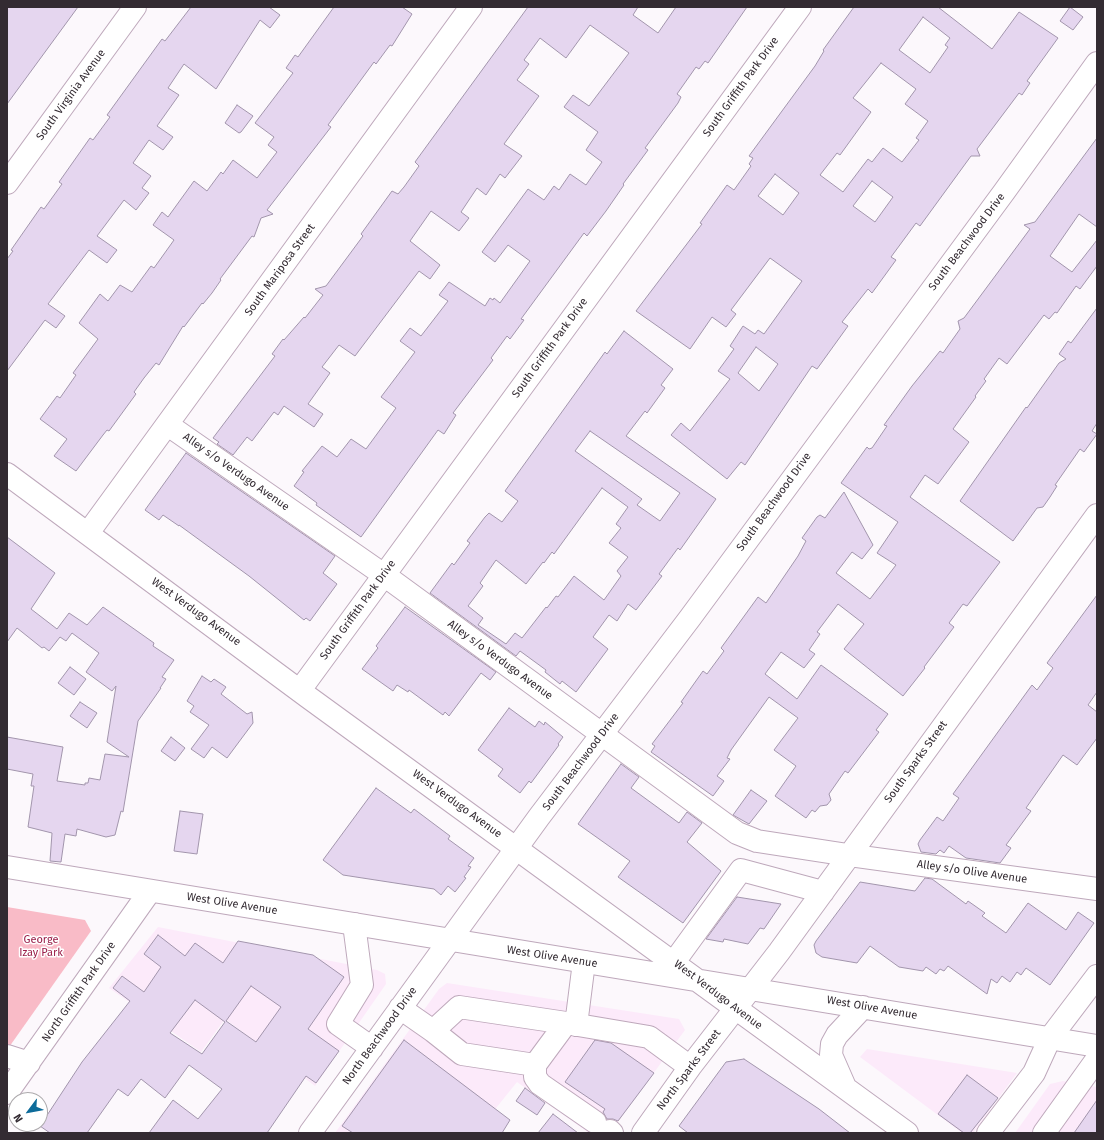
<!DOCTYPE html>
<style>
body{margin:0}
#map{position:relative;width:1104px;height:1140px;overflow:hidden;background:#fcf8fc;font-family:"Fira Sans",sans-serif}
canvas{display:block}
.frame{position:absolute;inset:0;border:8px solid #332b32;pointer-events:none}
.north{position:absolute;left:8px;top:1092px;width:40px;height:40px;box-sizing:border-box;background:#fff;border:1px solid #adaaad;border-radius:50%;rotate:238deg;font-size:11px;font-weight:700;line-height:16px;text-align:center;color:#332b32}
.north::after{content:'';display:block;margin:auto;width:14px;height:18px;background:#0d6b9a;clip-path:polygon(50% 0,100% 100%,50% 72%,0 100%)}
</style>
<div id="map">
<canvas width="1104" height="1140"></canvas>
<div class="frame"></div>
<div class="north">N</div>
</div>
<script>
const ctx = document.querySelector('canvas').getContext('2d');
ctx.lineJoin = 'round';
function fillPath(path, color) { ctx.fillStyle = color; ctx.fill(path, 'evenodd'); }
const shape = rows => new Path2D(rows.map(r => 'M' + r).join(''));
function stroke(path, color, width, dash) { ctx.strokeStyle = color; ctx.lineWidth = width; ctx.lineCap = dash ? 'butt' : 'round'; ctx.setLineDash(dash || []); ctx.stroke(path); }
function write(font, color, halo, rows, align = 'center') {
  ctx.font = font + ' "Fira Sans",sans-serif'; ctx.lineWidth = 3; ctx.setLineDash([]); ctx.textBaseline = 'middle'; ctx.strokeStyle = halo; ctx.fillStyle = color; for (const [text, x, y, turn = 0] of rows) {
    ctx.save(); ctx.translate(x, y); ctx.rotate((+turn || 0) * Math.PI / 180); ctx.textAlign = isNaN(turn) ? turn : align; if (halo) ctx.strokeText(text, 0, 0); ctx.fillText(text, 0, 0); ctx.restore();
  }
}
fillPath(shape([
 [158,927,377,970,385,974,386,984,315,1086,225,1019,201,1052,109,988],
 [447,983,679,1019,685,1030,610,1133,589,1133,517,1082,476,1133,335,1133,439,989],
 [867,1049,1017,1073,973,1133,962,1133,860,1057],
 [1063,1081,1097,1087,1097,1133,1015,1133,1050,1084]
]), '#fceafa');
fillPath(shape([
 [7,907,85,920,91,931,7,1050]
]), '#f9bbc7');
const building = shape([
 [7,7,78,7,7,104,7,7],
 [191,7,269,7,280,15,270,28,260,20,216,89,184,64,168,88,179,95,157,126,173,137,163,150,149,140,133,163,151,176,142,188,149,193,136,210,124,200,97,236,117,250,107,263,89,250,48,304,65,316,56,328,45,320,7,371,7,259,13,251,11,250,41,207,44,209,62,184,59,182,90,138,93,140,110,117,107,115,162,39,165,41,191,7],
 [334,7,402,7,412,14,392,46,390,45,376,64,374,62,328,125,331,127,267,210,273,214,261,218,254,237,252,236,220,279,221,280,212,293,203,304,202,303,184,327,183,326,159,365,156,363,144,378,134,392,136,394,109,431,107,430,103,435,76,471,54,456,67,439,40,419,57,396,60,398,76,375,73,373,98,339,79,323,100,294,108,301,120,285,132,292,151,266,154,268,174,240,153,225,162,212,168,217,194,181,207,191,221,172,223,174,233,160,257,178,277,152,268,145,274,137,255,123,293,73,286,68,295,55,298,57,334,7],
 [528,7,638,7,633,15,658,33,676,7,747,7,708,63,705,61,699,69,696,67,677,94,681,97,678,103,645,148,648,150,623,184,624,185,606,211,587,236,584,233,521,319,524,320,510,339,507,336,491,358,493,360,453,413,456,415,444,434,438,430,361,537,316,505,317,503,294,486,304,472,302,471,322,446,337,457,351,439,366,449,396,408,381,397,415,352,400,341,410,328,421,336,448,301,439,295,449,282,485,306,490,298,493,300,494,298,500,303,530,261,508,245,495,262,482,252,528,189,544,200,554,186,559,190,570,174,586,185,602,162,586,150,598,132,564,107,573,95,589,106,629,53,590,25,566,58,540,38,524,60,529,64,517,80,539,96,504,144,522,156,505,178,500,174,486,195,477,188,461,212,469,218,459,231,431,211,410,241,440,265,430,279,419,271,355,356,339,345,322,367,330,373,308,404,323,414,314,427,284,406,278,415,274,412,252,441,247,437,233,455,217,444,219,442,213,438,275,356,272,354,283,339,284,340,304,317,305,318,323,295,315,289,326,286,363,236,361,234,392,191,398,194,404,187,419,166,415,162,528,7],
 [854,7,938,7,992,49,1019,12,1058,38,1027,81,1030,83,1022,95,1019,93,977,149,980,156,971,156,920,226,916,223,891,257,896,260,872,293,868,289,842,322,848,326,817,369,812,366,745,465,741,462,727,479,671,435,681,423,690,431,730,379,718,371,734,349,730,346,743,326,755,334,758,330,764,334,802,281,770,258,731,310,736,314,726,327,712,317,690,349,636,311,702,224,700,223,727,185,734,190,751,166,749,164,753,158,749,156,815,66,824,51,823,50,854,7],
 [923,17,950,38,945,45,948,47,930,73,899,50,923,17],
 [881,63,916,89,905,104,928,121,916,138,919,140,902,162,883,148,872,162,868,159,843,192,820,175,837,153,840,155,871,112,853,98,881,63],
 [775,174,799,193,783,215,758,196,775,174],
 [872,181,893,197,875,222,853,206,872,181],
 [756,347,778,364,759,391,738,373,756,347],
 [1070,7,1083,17,1073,30,1060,21,1070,7],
 [237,105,253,116,241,132,239,133,225,123,237,105],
 [1097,138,1097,227,1079,214,1050,256,1072,272,1097,240,1097,266,1080,289,1076,286,1057,313,1055,312,1049,319,1044,315,1007,364,999,358,984,379,986,381,975,396,976,397,953,429,969,442,938,484,925,475,910,497,1000,562,967,606,963,604,949,623,954,627,924,667,925,668,903,696,844,649,864,624,838,604,817,632,820,634,809,650,815,654,804,668,781,652,765,674,797,699,821,665,888,714,876,730,879,732,848,773,845,771,829,794,831,800,827,805,820,806,815,812,812,810,806,818,775,796,796,766,774,750,798,718,769,697,731,750,727,758,730,759,717,776,724,781,713,796,651,752,655,746,652,744,683,703,681,702,703,671,707,674,724,651,721,648,729,637,758,597,766,603,798,556,806,541,802,538,817,517,820,515,825,518,844,492,873,545,862,559,852,552,836,573,870,599,896,565,877,553,898,522,841,483,867,447,869,449,872,448,887,426,884,425,912,386,940,351,943,353,960,329,958,321,964,318,1030,229,1024,225,1035,222,1097,138],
 [1097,308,1097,423,1092,431,1097,434,1084,452,1080,449,1055,485,1057,486,1050,497,1043,507,1037,508,1013,541,960,501,1026,407,1027,408,1059,363,1066,359,1059,354,1068,341,1071,343,1097,308],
 [624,331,673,369,661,385,665,388,647,413,645,411,626,436,716,499,680,550,678,548,659,574,662,576,636,610,628,604,617,621,609,615,593,637,608,649,576,692,562,681,560,684,545,672,546,670,520,651,516,656,430,593,452,563,454,565,470,543,467,541,485,517,489,513,502,522,518,501,505,491,605,352,607,354,624,331],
 [590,431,680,493,660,521,637,505,642,499,575,451,590,431],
 [602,488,628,507,616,524,621,528,609,543,628,557,617,571,621,576,604,600,574,576,558,597,556,596,547,608,546,607,522,638,515,633,506,644,478,625,483,618,468,606,483,586,480,583,496,560,526,584,543,562,544,563,552,552,554,554,602,488],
 [186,453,335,556,323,573,337,584,310,621,306,618,304,620,249,576,179,525,179,526,163,515,159,520,145,510,186,453],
 [7,537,55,573,31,609,57,629,69,613,87,625,103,607,154,643,153,646,174,660,162,677,166,679,160,688,161,688,138,721,123,812,121,811,115,835,106,837,77,829,76,836,65,834,61,862,50,861,52,833,28,827,34,786,31,786,33,774,7,769,7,737,63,747,57,781,85,785,85,783,88,783,89,778,100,780,105,754,129,757,107,742,116,686,112,691,86,672,99,653,72,633,66,641,60,637,49,651,44,647,42,648,17,628,7,642,7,537],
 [1097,595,1097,692,1088,705,1097,712,1097,738,1077,765,1063,755,1026,808,1031,811,1006,845,1011,848,1000,863,966,858,949,846,944,853,940,850,936,854,921,852,918,844,920,840,937,817,943,821,959,798,953,794,1032,685,1037,690,1053,668,1047,663,1097,595],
 [405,607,496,672,490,680,481,673,449,716,445,712,443,715,409,690,408,692,397,685,393,691,362,669,378,648,376,646,405,607],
 [70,667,86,679,74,695,58,683,70,667],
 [202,676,211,682,214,679,226,687,221,694,247,714,252,712,253,723,227,758,212,747,204,758,191,749,209,725,190,712,194,706,187,701,202,676],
 [80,702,97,713,87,728,70,716,80,702],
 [509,708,535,727,539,721,544,725,545,722,563,737,558,744,559,745,531,783,529,781,520,793,498,776,503,769,478,750,509,708],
 [171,737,185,748,175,761,161,751,171,737],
 [621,764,639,777,631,788,679,823,687,812,702,823,687,842,721,871,683,923,618,877,630,861,578,824,621,764],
 [376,788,411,813,414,809,450,836,448,839,474,858,468,866,471,867,464,877,466,878,455,892,448,886,441,895,434,889,343,875,323,860,376,788],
 [751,790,767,801,749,824,733,815,751,790],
 [180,811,203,814,197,854,174,851,180,811],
 [925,878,932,879,966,904,968,901,985,913,982,916,1006,933,1028,903,1066,930,1078,912,1094,923,1050,985,1026,968,1021,975,1017,972,1010,982,1002,976,997,983,991,979,987,994,948,966,944,971,940,969,936,974,926,967,923,971,899,967,870,946,857,963,822,957,816,953,814,945,816,941,860,882,915,891,925,878],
 [737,897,781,904,764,929,760,928,748,944,724,939,723,942,706,939,737,897],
 [158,935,185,956,195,943,223,963,238,941,313,955,344,977,308,1029,339,1051,316,1083,306,1076,267,1133,149,1133,173,1100,198,1119,222,1089,189,1065,165,1098,141,1079,128,1096,118,1089,87,1133,50,1133,40,1126,82,1062,130,1001,113,988,122,976,144,992,161,967,144,954,158,935],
 [251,986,281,1007,256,1042,226,1021,251,986],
 [195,1000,225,1022,202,1054,170,1033,195,1000],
 [404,1040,510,1120,502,1133,353,1133,342,1126,404,1040],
 [595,1040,611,1043,654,1073,618,1121,613,1119,607,1119,603,1112,605,1109,565,1082,595,1040],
 [744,1059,819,1109,850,1133,688,1133,679,1126,726,1062,744,1059],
 [967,1075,998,1098,970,1133,964,1133,938,1114,967,1075],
 [525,1088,545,1103,537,1115,516,1101,525,1088],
 [1097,1100,1097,1133,1074,1133,1097,1100],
 [553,1114,578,1133,538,1133,553,1114]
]);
fillPath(building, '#e5d6ef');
stroke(building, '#a295ac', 1);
const minor = shape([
 [7,183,135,7],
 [168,425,384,575,737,833,757,841,848,855,1097,889],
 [88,533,471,7],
 [300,690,800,7],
 [354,924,362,985,338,1024,372,1048],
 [674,962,741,870,823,892],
 [400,1008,433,1031,462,1054,535,1065,566,1023,649,1037,690,1067],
 [576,1025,584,962],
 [433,1031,459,1007,566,1023],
 [7,1056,29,1063],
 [535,1065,535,1077,540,1084,595,1122],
 [7,1093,150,891],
 [610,1131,612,1133],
 [310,1133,539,817,690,618,1004,192,1097,63],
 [643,1133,690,1067,779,952,1097,515],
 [988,1133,1034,1073,1050,1038,1097,976],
 [1044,1133,1097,1059]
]);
const major = shape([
 [7,474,308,697,907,1133],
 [7,867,1097,1046],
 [845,1087,831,1055,832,1044,837,1035,863,1007]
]);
stroke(minor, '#bea8bb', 24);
stroke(major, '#bea8bb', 24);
stroke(minor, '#fff', 22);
stroke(major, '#fff', 22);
write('11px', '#332b32', '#fff', [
 ["South Griffith Park Drive",741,87,-54],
 ["South Virginia Avenue",71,95,-54],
 ["South Beachwood Drive",967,242,-53],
 ["South Mariposa Street",280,270,-54],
 ["South Griffith Park Drive",550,348,-54],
 ["Alley s/o Verdugo Avenue",236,472,35],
 ["South Beachwood Drive",774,502,-54],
 ["South Griffith Park Drive",358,610,-54],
 ["West Verdugo Avenue",196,612,36],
 ["Alley s/o Verdugo Avenue",500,660,36],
 ["South Beachwood Drive",581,762,-53],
 ["South Sparks Street",916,762,-54],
 ["West Verdugo Avenue",457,804,36],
 ["Alley s/o Olive Avenue",972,872,8],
 ["West Olive Avenue",232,904,9],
 ["West Olive Avenue",552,957,9],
 ["North Griffith Park Drive",79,992,-55],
 ["West Verdugo Avenue",718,995,37],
 ["West Olive Avenue",872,1008,10],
 ["North Beachwood Drive",380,1036,-54],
 ["North Sparks Street",689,1070,-53]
]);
write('11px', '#991e49', '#fff', [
 ["George",41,940],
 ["Izay Park",41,953]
]);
</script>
